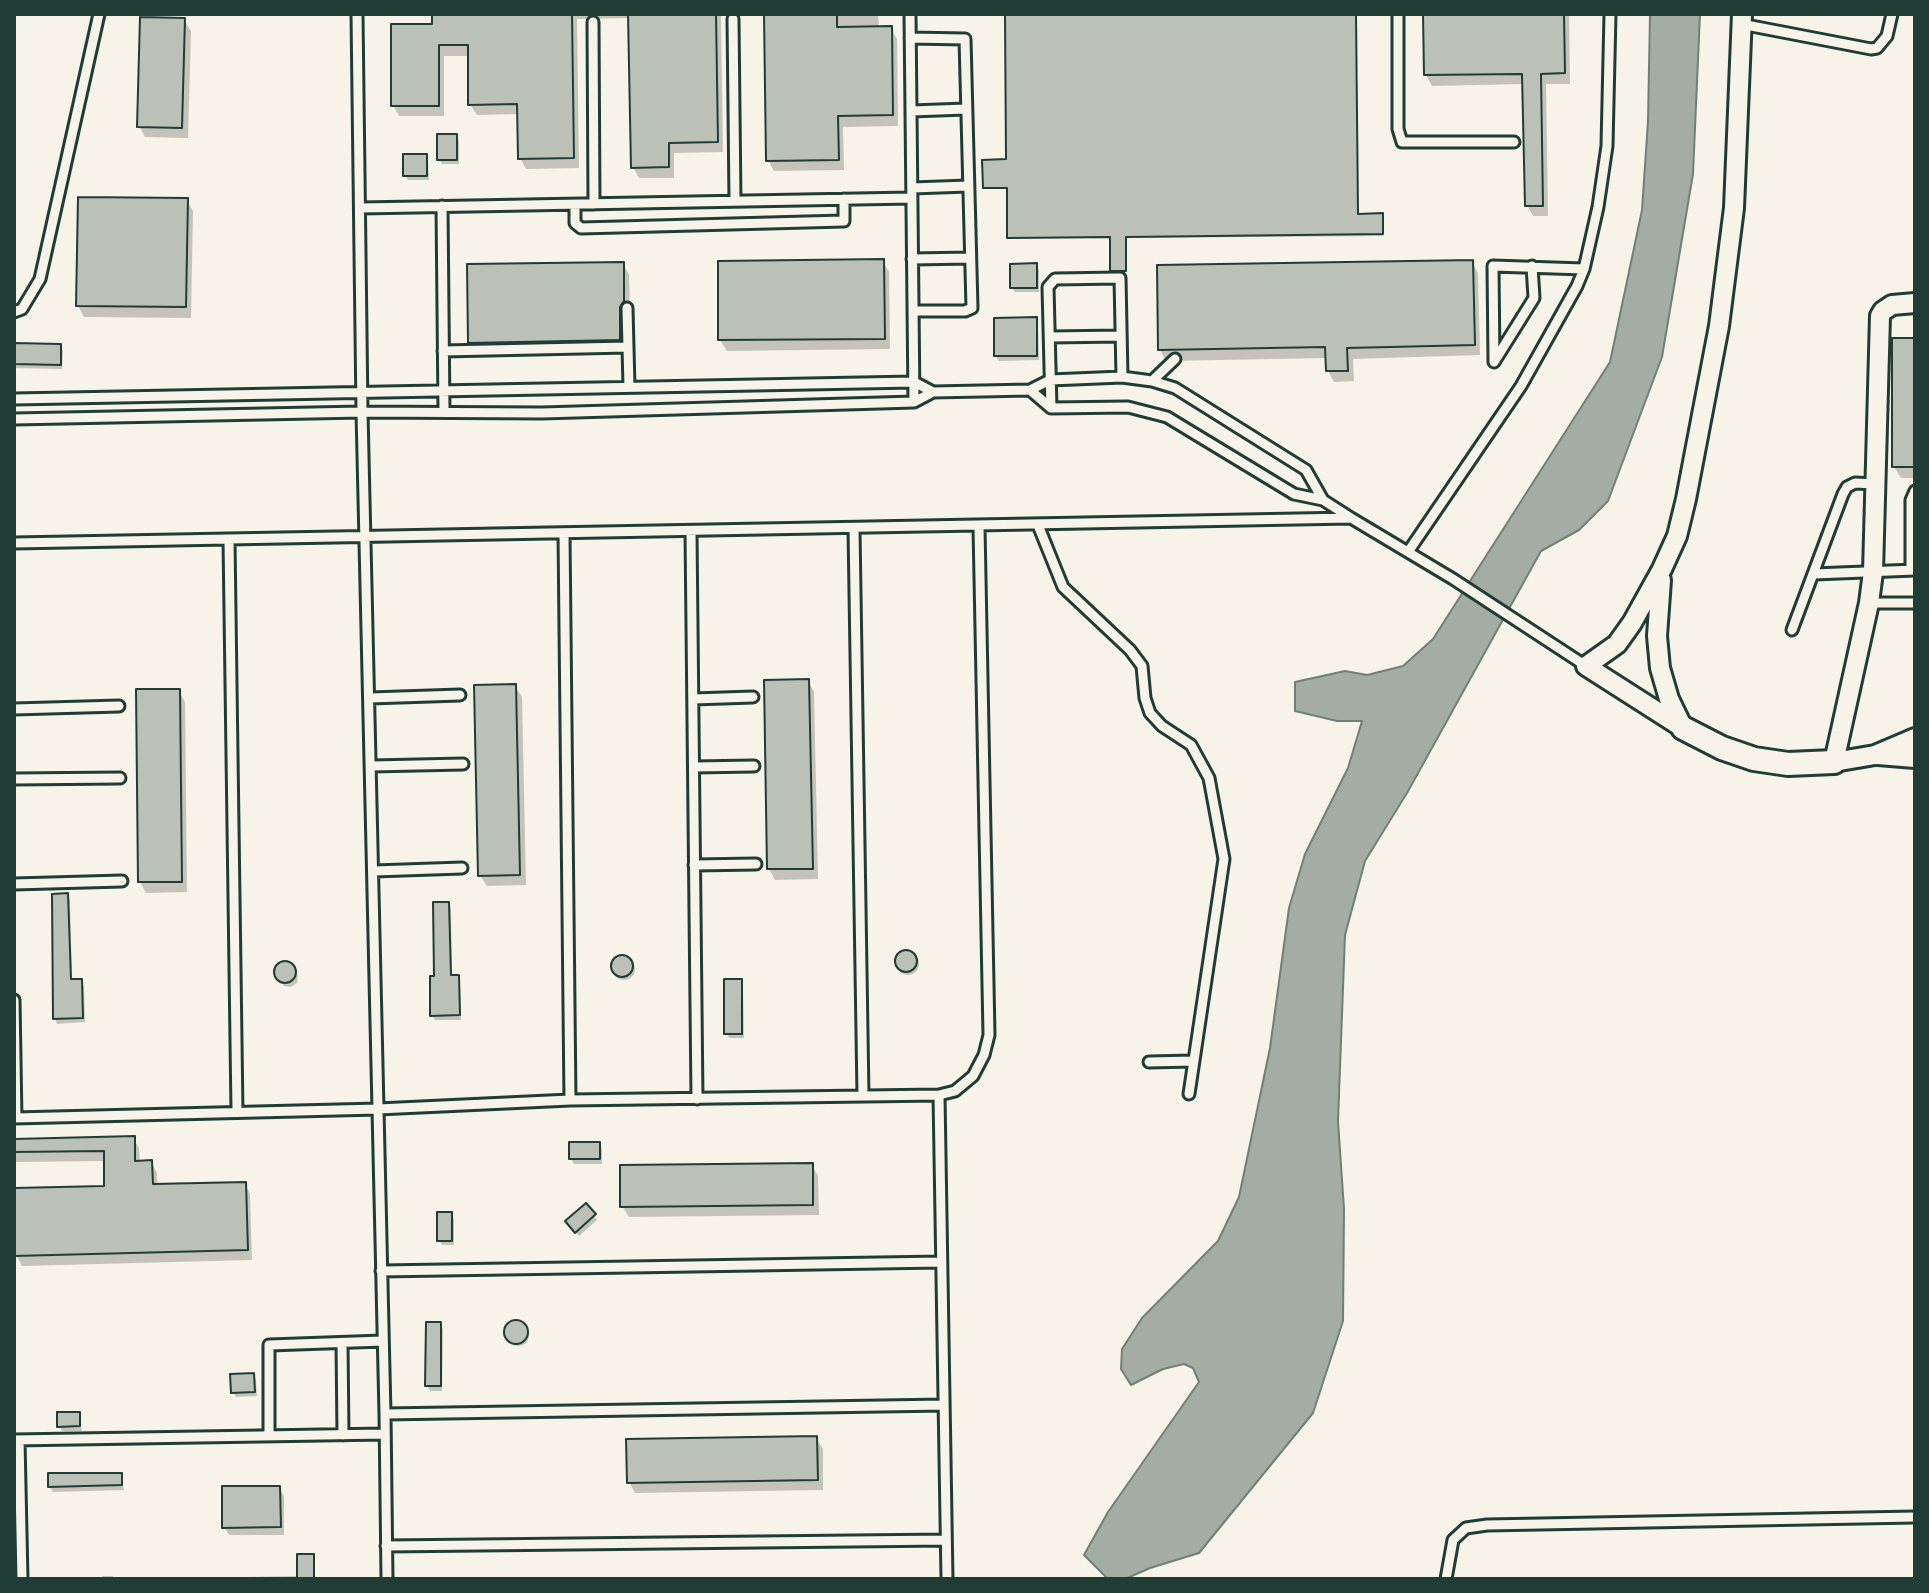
<!DOCTYPE html>
<style>
body{margin:0}
#map{position:relative;width:1929px;height:1593px;overflow:hidden;background:#f7f3e8;font-family:"Playpen Sans",sans-serif}
canvas{display:block}
.frame{position:absolute;inset:0;border:16px solid #1f3d34;pointer-events:none}
</style>
<div id="map">
<canvas width="1929" height="1593"></canvas>
<div class="frame"></div>
</div>
<script>
const ctx = document.querySelector('canvas').getContext('2d');
ctx.lineJoin = 'round';
function fillPath(path, color) { ctx.fillStyle = color; ctx.fill(path, 'evenodd'); }
const shape = rows => new Path2D(rows.map(r => 'M' + r).join(''));
function stroke(path, color, width, dash) { ctx.strokeStyle = color; ctx.lineWidth = width; ctx.lineCap = dash ? 'butt' : 'round'; ctx.setLineDash(dash || []); ctx.stroke(path); }
const water = shape([
 [1650,14,1700,14,1693,174,1662,357,1608,501,1579,530,1541,551,1407,793,1365,861,1345,935,1338,1121,1344,1209,1343,1321,1313,1413,1199,1553,1150,1568,1125,1579,1108,1579,1084,1555,1108,1512,1199,1382,1193,1368,1184,1364,1163,1369,1131,1385,1121,1369,1122,1349,1142,1318,1218,1241,1239,1197,1270,1048,1289,908,1305,854,1348,768,1362,721,1337,721,1295,711,1295,682,1345,671,1367,675,1403,666,1433,639,1610,362,1642,210,1648,121,1650,14]
]);
fillPath(water, '#a4ada3');
stroke(water, '#6f8077', 2);
fillPath(shape([
 [434,14,878,14,879,28,891,28,897,39,898,126,843,127,844,170,774,171,768,160,766,15,721,16,723,152,674,153,674,178,639,178,633,167,630,18,577,19,579,168,526,169,520,158,519,114,477,115,470,104,470,56,444,56,444,116,399,116,393,105,434,26],
 [1007,14,1355,14,1358,216,1382,217,1383,236,1126,238,1126,272,1112,270,1112,238,1010,239,1009,189,985,188,1008,161],
 [1425,14,1569,14,1570,84,1546,84,1548,216,1533,216,1527,205,1524,84,1432,86,1426,75],
 [184,20,191,31,188,138,145,137,139,126],
 [456,136,459,141,459,164,442,164,439,159],
 [426,156,428,161,429,180,408,180,405,175],
 [187,200,193,211,191,318,84,317,78,306],
 [883,261,889,272,890,349,727,351,720,340],
 [1472,262,1478,273,1480,355,1353,359,1354,381,1334,382,1328,371,1327,358,1166,361,1160,350],
 [623,264,629,275,630,313,626,350,476,353,470,342],
 [1036,265,1039,270,1039,292,1015,292,1012,288],
 [1036,319,1038,324,1039,360,999,361,996,356],
 [1915,340,1915,478,1901,478,1894,467],
 [60,346,63,351,62,369,14,368,14,350],
 [808,681,814,692,818,879,775,880,769,869],
 [515,686,522,697,526,885,487,886,480,875],
 [179,691,185,702,187,892,146,893,140,882],
 [67,895,70,900,72,981,81,981,84,986,85,1022,57,1024,55,1019],
 [448,904,451,909,452,977,458,977,460,982,461,1020,435,1020,432,1015,436,978],
 '897 964a11 11 0 1 1 22 0a11 11 0 1 1-22 0Z',
 '613 969a11 11 0 1 1 22 0a11 11 0 1 1-22 0Z',
 [284,962,290,964,298,976,297,983,291,987,284,986,276,973,278,966],
 [740,981,743,986,744,1038,729,1038,726,1033],
 [133,1138,139,1148,140,1163,151,1162,157,1173,157,1186,245,1184,250,1194,252,1260,22,1266,16,1255,14,1190,106,1187,106,1161,14,1162,14,1141],
 [599,1144,602,1149,602,1164,574,1164,571,1159],
 [812,1165,818,1176,819,1215,629,1217,622,1206],
 [586,1205,597,1220,579,1236,570,1226],
 [451,1214,454,1219,454,1245,442,1245,439,1240],
 '507 1335a11 11 0 1 1 22 0a11 11 0 1 1-22 0Z',
 [440,1324,443,1329,442,1391,430,1391,427,1386],
 [253,1375,256,1380,257,1396,236,1397,233,1392],
 [79,1414,82,1431,62,1431,59,1426],
 [816,1438,823,1449,823,1490,635,1493,629,1482],
 [121,1475,124,1490,53,1492,50,1487],
 [279,1488,284,1496,284,1535,229,1535,224,1527],
 [313,1556,315,1579,243,1579,242,1577,299,1576],
 [102,1576,113,1576,114,1579,102,1579]
]), '#0003');
const building = shape([
 [432,14,572,14,574,158,518,159,517,104,468,105,468,45,439,45,439,106,391,106,391,24,432,24,432,14],
 [628,14,716,14,718,142,669,143,669,167,631,168,628,14],
 [764,14,837,14,837,27,892,26,893,115,838,116,839,160,766,161,764,14],
 [1005,14,1356,14,1358,214,1383,213,1383,234,1126,237,1126,271,1110,271,1110,237,1007,238,1007,188,983,188,982,160,1006,159,1005,14],
 [1423,14,1564,14,1565,73,1541,74,1543,206,1525,206,1522,74,1424,75,1423,14],
 [140,17,185,18,182,128,137,127,140,17],
 [437,134,457,134,457,160,437,160,437,134],
 [403,154,427,154,427,176,403,176,403,154],
 [78,197,188,198,186,307,76,306,78,197],
 [884,259,885,339,718,340,718,261,884,259],
 [1473,260,1475,345,1347,348,1348,371,1326,371,1325,347,1158,350,1157,265,1473,260],
 [624,262,624,301,620,307,620,340,468,343,467,264,624,262],
 [1037,263,1037,288,1010,288,1010,264,1037,263],
 [1037,317,1037,356,994,356,994,318,1037,317],
 [1892,338,1915,338,1915,467,1892,467,1892,338],
 [14,343,61,344,61,365,14,364,14,343],
 [809,679,813,869,767,869,764,680,809,679],
 [516,684,520,875,478,876,474,685,516,684],
 [136,689,180,689,182,882,138,882,136,689],
 [68,893,71,979,82,979,83,1018,53,1019,52,894,68,893],
 [433,902,449,902,451,975,459,975,460,1015,430,1016,430,976,434,976,433,902],
 '895 961a11 11 0 1 1 22 0a11 11 0 1 1-22 0Z',
 '611 966a11 11 0 1 1 22 0a11 11 0 1 1-22 0Z',
 '274 972a11 11 0 1 1 22 0a11 11 0 1 1-22 0Z',
 [724,979,742,979,742,1034,724,1034,724,979],
 [135,1136,135,1161,152,1160,153,1184,246,1182,248,1250,14,1256,14,1188,104,1186,104,1151,14,1152,14,1139,135,1136],
 [569,1142,600,1142,600,1159,569,1159,569,1142],
 [813,1163,813,1205,620,1207,620,1165,813,1163],
 [586,1203,596,1214,575,1233,565,1221,586,1203],
 [437,1212,452,1212,452,1241,437,1241,437,1212],
 '504 1332a12 12 0 1 1 24 0a12 12 0 1 1-24 0Z',
 [426,1322,441,1322,441,1386,425,1386,426,1322],
 [254,1373,255,1392,231,1393,230,1374,254,1373],
 [57,1412,80,1412,80,1426,57,1427,57,1412],
 [817,1436,818,1480,627,1483,626,1439,817,1436],
 [48,1473,122,1473,122,1485,48,1487,48,1473],
 [222,1486,280,1486,281,1527,222,1528,222,1486],
 [297,1554,314,1554,314,1579,297,1579,297,1554]
]);
fillPath(building, '#bbc1b6');
stroke(building, '#1f3d34', 2);
const service = shape([
 [357,14,362,412,385,1414,387,1579],
 [910,14,914,402],
 [1398,14,1398,129,1402,142,1514,142],
 [733,19,735,201],
 [593,22,594,204],
 [1741,24,1871,49,1877,48,1887,36,1892,14],
 [910,38,965,39,972,308,965,311,913,311],
 [911,111,966,109],
 [912,188,968,186],
 [575,205,575,223,581,228,844,221,844,199],
 [442,206,444,412],
 [361,208,912,198],
 [912,259,970,258],
 [627,308,629,387],
 [14,312,22,309,40,279,99,14],
 [1050,337,1121,336],
 [443,351,628,347],
 [1494,362,1493,266,1584,269],
 [1494,362,1534,298,1532,266],
 [1152,381,1175,359],
 [1030,390,1051,408,1128,407,1167,417,1294,494,1323,500,1351,518],
 [14,399,914,382,933,392],
 [1051,408,1048,287,1055,279,1120,278,1122,377],
 [14,419,362,412,542,413,914,402,933,392,1030,390,1050,380,1122,377,1152,381,1175,388,1306,470,1323,500],
 [1038,525,1063,587,1130,650,1142,666,1145,698,1150,713,1162,726,1191,745,1209,778,1224,859,1189,1094],
 [854,529,863,1096],
 [691,532,697,1099],
 [564,534,570,1100],
 [229,540,237,1112],
 [14,543,1351,518,1453,579,1586,666],
 [1408,552,1521,386,1577,286,1584,269,1598,207,1607,146,1610,14],
 [1911,570,1911,500,1915,491],
 [1814,574,1915,570],
 [1869,603,1915,603],
 [1792,630,1843,494,1847,487,1855,483,1875,484],
 [370,698,460,695],
 [693,699,753,697],
 [14,709,119,706],
 [372,766,463,764],
 [694,767,754,766],
 [14,779,120,778],
 [694,865,756,864],
 [374,871,462,868],
 [14,884,122,881],
 [14,1000,16,1118],
 [1149,1062,1193,1061],
 [939,1095,947,1579],
 [14,1118,378,1109,570,1100,939,1095,955,1091,973,1076,984,1055,989,1035,979,527],
 [381,1271,941,1262],
 [342,1343,343,1435],
 [385,1414,944,1405],
 [269,1436,269,1345,383,1341],
 [14,1440,384,1434],
 [19,1440,22,1579],
 [386,1546,946,1540],
 [1446,1579,1453,1540,1466,1528,1487,1525,1915,1517]
]);
const minor = shape([
 [1915,303,1892,305,1883,311,1880,316,1873,572,1869,603,1834,762,1875,755,1915,738],
 [1661,580,1657,636,1660,668,1669,699,1682,726],
 [1683,728,1586,666,1617,644,1632,623,1662,569,1677,536,1686,499,1719,326,1734,208,1742,14],
 [1878,755,1915,758]
]);
const tertiary = shape([
 [1683,728,1722,748,1754,759,1788,764,1834,762]
]);
stroke(service, '#1f3d34', 15);
stroke(minor, '#1f3d34', 24);
stroke(tertiary, '#1f3d34', 28);
stroke(service, '#f7f3e8', 9);
stroke(minor, '#f7f3e8', 18);
stroke(tertiary, '#f7f3e8', 22);
</script>
